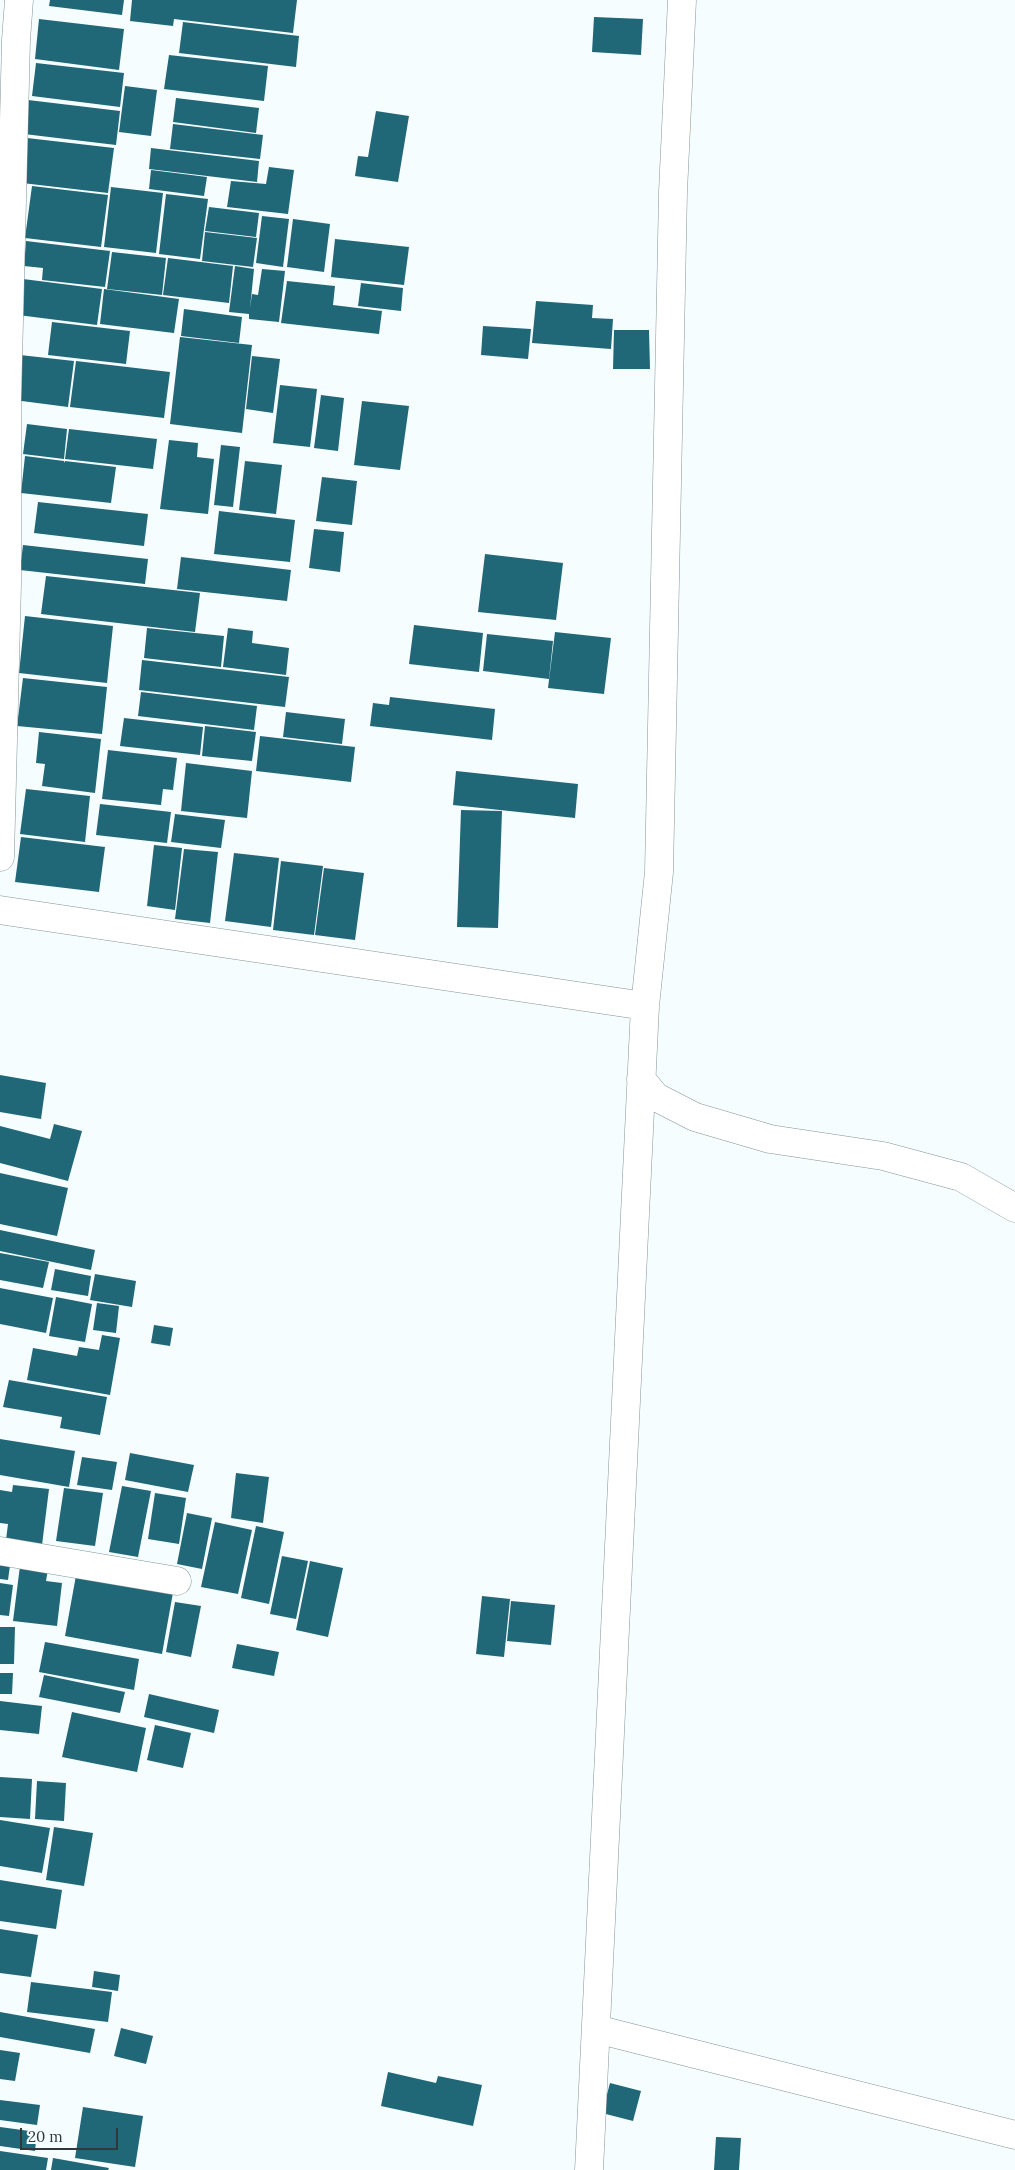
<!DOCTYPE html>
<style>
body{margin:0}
#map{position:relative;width:1015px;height:2170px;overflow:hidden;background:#f6fdff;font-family:Lora,serif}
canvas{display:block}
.scale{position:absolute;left:20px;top:2128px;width:98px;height:22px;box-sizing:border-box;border:2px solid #32383a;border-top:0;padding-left:6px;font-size:15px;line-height:18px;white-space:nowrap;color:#32383a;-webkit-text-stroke:4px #f6fdff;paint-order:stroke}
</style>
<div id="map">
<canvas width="1015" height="2170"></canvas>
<div class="scale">20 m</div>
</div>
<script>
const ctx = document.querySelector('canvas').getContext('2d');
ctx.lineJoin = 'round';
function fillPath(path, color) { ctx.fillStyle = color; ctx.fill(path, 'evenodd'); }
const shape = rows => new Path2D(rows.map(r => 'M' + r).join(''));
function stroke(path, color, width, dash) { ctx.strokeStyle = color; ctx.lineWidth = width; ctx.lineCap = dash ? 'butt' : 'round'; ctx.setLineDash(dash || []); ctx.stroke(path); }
fillPath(shape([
 [50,0,124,0,122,15,49,6],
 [132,0,297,0,293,33,174,19,173,26,130,21],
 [594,17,643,19,641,55,592,52],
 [39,19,124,29,119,70,35,59],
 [183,22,299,36,296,67,179,53],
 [169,55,268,66,264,101,164,89],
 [36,63,124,73,120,107,32,96],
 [125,86,157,90,151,136,119,132],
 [176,98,259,108,256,133,173,122],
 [28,100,120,111,116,145,24,134],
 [376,111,409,116,398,182,355,176,358,156,368,157],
 [173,124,263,135,260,159,170,149],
 [27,138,114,148,108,193,22,183],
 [151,148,259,161,257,182,149,169],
 [269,167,294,170,288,214,227,207,231,181,266,184],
 [151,170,207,177,204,196,149,189],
 [32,186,108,195,101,247,25,238],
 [111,187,163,193,156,253,104,247],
 [166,194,208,199,200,259,159,254],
 [209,207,259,213,256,237,205,231],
 [262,216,289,219,283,267,256,263],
 [293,219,330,224,324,272,287,267],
 [205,232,257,238,253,267,202,261],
 [335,239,409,247,404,285,331,277],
 [26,241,110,251,105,287,42,280,43,268,24,266],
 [112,252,166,258,162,295,107,289],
 [168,258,233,266,229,303,163,295],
 [235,266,254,269,250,308,252,294,258,295,262,269,285,271,279,322,249,319,249,314,229,312],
 [23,279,102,289,97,325,18,315],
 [287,281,335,286,333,305,382,311,379,334,281,323],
 [361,283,403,288,401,311,358,306],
 [104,289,179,299,174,333,100,324],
 [536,301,593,305,592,318,613,319,611,349,532,343],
 [184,309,242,317,239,343,181,336],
 [52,322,130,331,126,364,48,355],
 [483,326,531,329,528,359,481,355],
 [614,330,649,330,650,369,613,369],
 [180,337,252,345,242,433,170,424],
 [20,355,74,361,68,407,14,400],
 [252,356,280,359,273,413,246,409],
 [76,361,170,372,164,418,70,407],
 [280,385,317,389,310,447,273,443],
 [321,395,344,398,338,451,314,448],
 [362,401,409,406,400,470,354,465],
 [27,424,67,429,64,459,23,454],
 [69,429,157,439,153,469,65,459],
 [169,440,198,443,197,457,214,459,208,514,160,509],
 [221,445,240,447,233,507,214,505],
 [25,456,64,461,64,463,65,461,116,467,111,503,21,493],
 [245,461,282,465,276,514,239,510],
 [322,477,357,481,352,525,316,521],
 [38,502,148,514,144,546,34,533],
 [219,511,295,520,290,562,214,554],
 [314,529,344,532,340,572,309,568],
 [23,545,148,559,145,584,20,570],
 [485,554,563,563,556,620,478,612],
 [181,557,291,570,287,601,177,589],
 [46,576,200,593,195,632,41,614],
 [25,616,113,626,107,683,19,673],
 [414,625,483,633,479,672,409,664],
 [147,628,224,636,221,667,144,658],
 [228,628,253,631,252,643,289,648,286,675,223,667],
 [555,632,611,638,604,694,548,688],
 [487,634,553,641,549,679,483,671],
 [142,660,289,677,285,707,139,690],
 [23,678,107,687,102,734,17,726],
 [141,692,257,706,254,730,138,716],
 [390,697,495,709,492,740,370,726,373,703,389,705],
 [286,712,345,719,342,744,283,737],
 [124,718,203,727,200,755,120,746],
 [205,726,256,732,252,761,202,756],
 [39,732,101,739,95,793,42,786,45,764,36,763],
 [260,736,355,747,351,782,256,771],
 [108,750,177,758,173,790,163,789,161,805,102,799],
 [186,763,252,771,247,818,181,811],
 [456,771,578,784,575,818,453,805],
 [26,789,90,796,85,842,20,834],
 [100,804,171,812,167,843,96,835],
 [461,810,502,811,498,928,457,927],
 [175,814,225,820,221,848,171,842],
 [21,837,105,847,99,892,15,882],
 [154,845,182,848,175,910,147,906],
 [184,849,218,852,210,923,175,919],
 [234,853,279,858,271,927,225,921],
 [281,861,323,866,314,935,273,930],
 [324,868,364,873,355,940,315,935],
 [0,1075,46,1083,41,1119,0,1112],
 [54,1124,82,1131,68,1181,0,1163,0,1126,50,1139],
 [0,1173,68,1188,57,1236,0,1224],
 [0,1230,95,1250,91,1270,0,1251],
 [0,1253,49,1262,43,1288,0,1280],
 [55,1269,91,1276,88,1296,51,1290],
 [95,1274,136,1281,132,1307,90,1300],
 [0,1288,53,1298,46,1333,0,1324],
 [56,1297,92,1304,85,1342,49,1336],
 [97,1303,119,1306,116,1333,93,1330],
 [154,1325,173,1328,170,1346,151,1343],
 [102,1335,120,1338,110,1395,27,1380,33,1348,77,1356,79,1347,99,1350],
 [9,1380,107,1397,100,1435,60,1428,62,1417,3,1407],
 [0,1439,75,1451,69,1487,0,1475],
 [130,1453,194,1465,188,1492,125,1480],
 [82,1457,117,1462,112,1490,77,1485],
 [236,1473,269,1477,263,1523,231,1518],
 [13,1485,49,1489,42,1545,6,1540,8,1524,0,1523,0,1490,12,1492],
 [122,1486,151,1491,138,1557,109,1552],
 [64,1488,103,1493,95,1546,56,1541],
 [155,1493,186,1498,179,1544,148,1539],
 [187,1513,212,1518,202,1569,177,1564],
 [215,1522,252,1530,238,1594,201,1587],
 [256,1526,284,1532,269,1604,241,1598],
 [282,1556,308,1561,296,1619,270,1614],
 [0,1557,11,1558,8,1580,0,1579],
 [310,1561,343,1568,328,1637,296,1630],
 [20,1566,48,1569,46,1581,62,1583,57,1626,13,1621],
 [77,1570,174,1587,162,1654,65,1636],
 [0,1583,13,1585,9,1616,0,1615],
 [482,1596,510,1599,504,1657,476,1654],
 [511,1601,555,1605,551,1645,507,1641],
 [175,1602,201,1606,191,1657,166,1652],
 [0,1627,15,1627,14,1664,0,1664],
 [45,1642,139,1659,134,1690,39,1672],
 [237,1644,279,1652,274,1676,232,1668],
 [0,1673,13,1673,12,1694,0,1694],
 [44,1675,125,1692,120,1713,39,1697],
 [149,1694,219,1710,214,1733,144,1717],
 [0,1701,42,1706,39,1734,0,1730],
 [72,1712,146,1728,137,1772,62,1757],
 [155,1725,191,1733,183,1768,147,1760],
 [0,1777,32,1779,30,1819,0,1817],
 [37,1781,66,1783,64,1821,35,1819],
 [0,1820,50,1828,42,1873,0,1866],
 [54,1827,93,1833,84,1886,46,1880],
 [0,1880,62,1890,56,1929,0,1921],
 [0,1929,38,1935,31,1977,0,1973],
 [94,1971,120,1975,118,1991,92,1987],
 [31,1982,112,1992,108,2022,27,2012],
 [0,2012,95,2029,90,2053,0,2037],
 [121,2028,153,2036,146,2064,114,2056],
 [0,2050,20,2053,15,2081,0,2079],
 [388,2072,436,2083,438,2076,482,2085,473,2126,381,2106],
 [610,2083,641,2091,633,2121,602,2113],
 [0,2100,40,2105,37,2125,0,2120],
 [83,2107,143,2116,135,2167,75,2158],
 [0,2127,37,2132,35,2151,0,2146],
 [716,2137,741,2138,739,2170,714,2170],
 [0,2151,48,2158,46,2170,0,2170],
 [53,2158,109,2168,108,2170,51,2170]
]), '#206778');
const minor = shape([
 [0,857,7,584,7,401,16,40,19,0],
 [0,910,645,1006,659,872,673,192,682,0],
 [641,1079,656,1097,695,1117,770,1139,883,1156,961,1177,1015,1208],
 [0,1551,177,1581],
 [596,2029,1015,2135],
 [589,2170,645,1006]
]);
stroke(minor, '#859498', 29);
stroke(minor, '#fff', 28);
</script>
